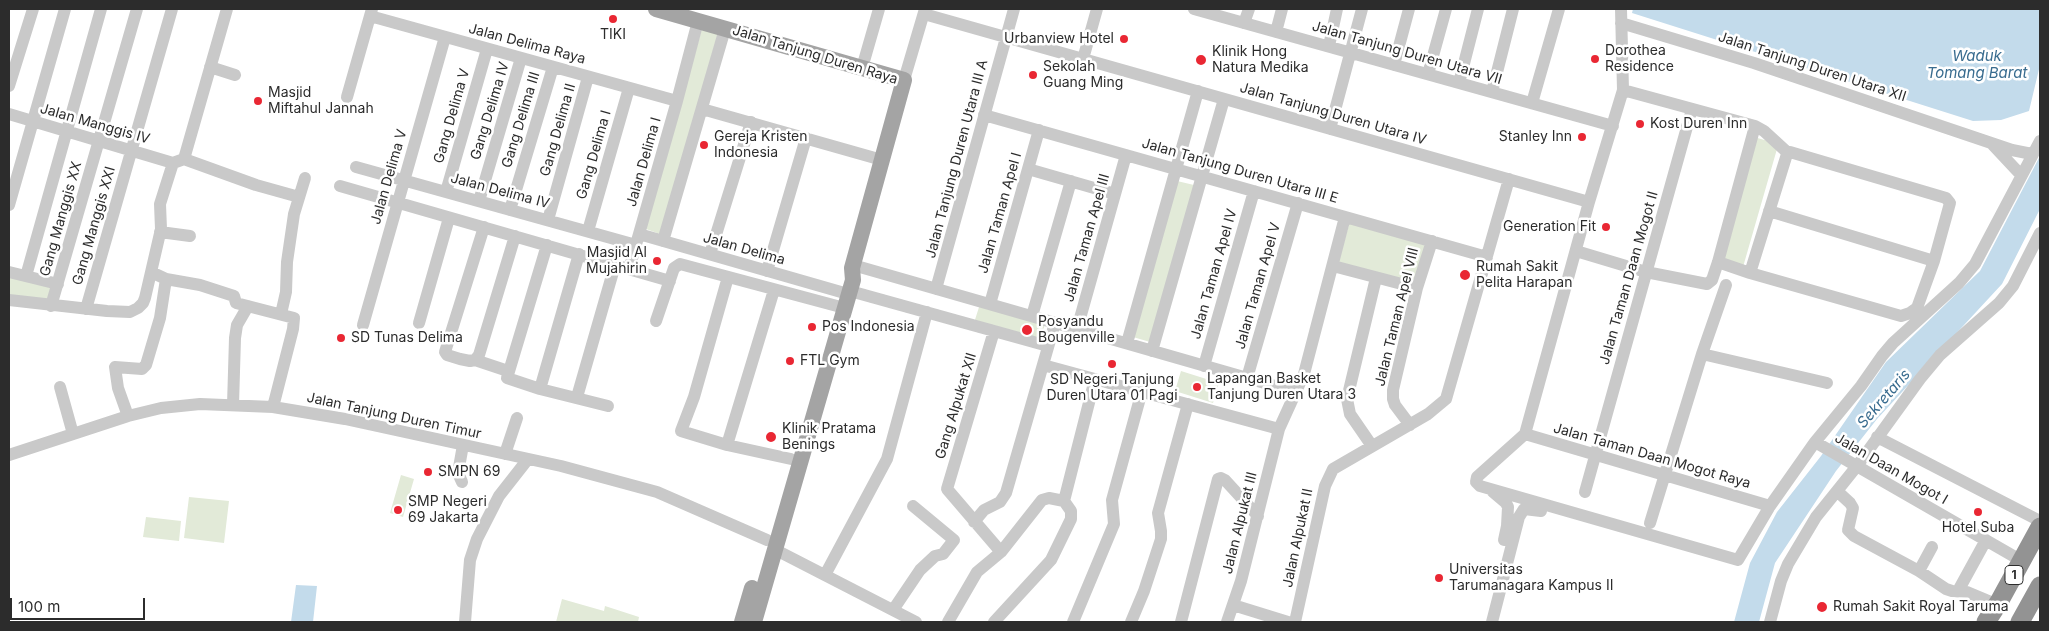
<!DOCTYPE html>
<style>
body{margin:0}
#map{position:relative;width:2049px;height:631px;overflow:hidden;background:#fff;font-family:Inter,sans-serif}
canvas{display:block}
.frame{position:absolute;inset:0;border:10px solid #2c2c2c;pointer-events:none}
.scale{position:absolute;left:10px;top:598px;width:135px;height:22px;box-sizing:border-box;border:2px solid #2c2c2c;border-top:0;padding-left:6px;font-size:15px;line-height:18px;white-space:nowrap;color:#2c2c2c;-webkit-text-stroke:4px #fff;paint-order:stroke}
</style>
<div id="map">
<canvas width="2049" height="631"></canvas>
<div class="frame"></div>
<div class="scale">100 m</div>
</div>
<script>
const ctx = document.querySelector('canvas').getContext('2d');
ctx.lineJoin = 'round';
function fillPath(path, color) { ctx.fillStyle = color; ctx.fill(path, 'evenodd'); }
const shape = rows => new Path2D(rows.map(r => 'M' + r).join(''));
function stroke(path, color, width, dash) { ctx.strokeStyle = color; ctx.lineWidth = width; ctx.lineCap = dash ? 'butt' : 'round'; ctx.setLineDash(dash || []); ctx.stroke(path); }
function write(font, color, halo, rows, align = 'center') {
  ctx.font = font + ' Inter,sans-serif'; ctx.lineWidth = 5; ctx.setLineDash([]); ctx.textBaseline = 'middle'; ctx.strokeStyle = halo; ctx.fillStyle = color; for (const [text, x, y, turn = 0] of rows) {
    ctx.save(); ctx.translate(x, y); ctx.rotate((+turn || 0) * Math.PI / 180); ctx.textAlign = isNaN(turn) ? turn : align; if (halo) ctx.strokeText(text, 0, 0); ctx.fillText(text, 0, 0); ctx.restore();
  }
}
fillPath(shape([
 [703,25,719,30,660,234,646,229],
 [1754,137,1775,143,1777,149,1743,267,1716,259],
 [1177,181,1194,185,1150,342,1133,337],
 [1350,221,1428,245,1416,283,1338,264],
 [9,274,53,286,48,308,9,305],
 [980,304,1045,324,1039,346,973,326],
 [1181,371,1219,383,1213,403,1175,391],
 [401,475,414,479,403,517,390,513],
 [189,497,229,501,224,543,184,538],
 [146,517,181,521,179,541,143,537],
 [562,599,604,611,605,606,639,617,638,622,556,622]
]), '#e2ead8');
fillPath(shape([
 [1633,9,2040,9,2040,65,2029,111,2001,120,1973,121,1632,13],
 [2040,156,2040,209,2002,284,1877,419,1836,471,1775,563,1759,622,1734,622,1750,563,1777,512,1821,456,1886,362,1980,271],
 [296,585,317,586,313,622,291,622]
]), '#c3dbeb');
stroke(shape([
 [1194,9,1613,126],
 [1621,9,1623,90,1589,202,1525,434,1477,477,1476,482,1480,486,1738,560,1770,506,1815,442,1861,386,1882,356,1893,343,1959,283,1975,264,2040,141],
 [924,14,1589,202],
 [370,16,677,101],
 [1244,23,1249,9],
 [1621,23,1754,63,2012,150,2032,154],
 [1276,32,1282,9],
 [1329,46,1337,9],
 [1083,59,1097,9],
 [1394,65,1409,9],
 [210,67,235,75],
 [862,68,879,9],
 [1428,74,1446,9],
 [904,80,925,9],
 [1459,83,1478,9],
 [9,86,33,9],
 [1623,90,1755,126,1764,131,1788,153],
 [1492,92,1513,9],
 [347,97,372,9],
 [1532,103,1559,9],
 [702,109,882,160],
 [9,114,173,163],
 [984,115,1487,257],
 [1330,129,1362,9],
 [1992,144,2021,175],
 [184,159,256,185,299,197],
 [173,163,184,159,227,9],
 [356,167,636,245],
 [1028,169,1115,194],
 [340,186,670,281],
 [446,192,487,49],
 [479,201,521,58],
 [9,205,65,9],
 [510,210,553,67],
 [1769,211,1934,261],
 [548,220,588,77],
 [484,227,445,352,447,355,460,359,470,361,475,360,479,355,515,236],
 [588,231,629,88],
 [160,232,190,236],
 [639,234,841,292],
 [663,241,725,29],
 [547,245,507,378,540,389,608,406],
 [1576,251,1646,272,1707,284,1712,280,1718,262,1755,126],
 [710,254,751,122],
 [1718,262,1750,273,1901,316,1910,313,1917,308,1934,261,1950,203,1946,198,1790,152,1787,154,1750,273],
 [853,265,1296,392],
 [1333,266,1417,288],
 [629,269,677,101,698,21],
 [767,271,806,138],
 [9,272,58,284],
 [151,272,166,279,200,285,234,296,236,303,294,318,293,329,273,407],
 [26,276,101,9],
 [728,277,694,397,681,431,727,445,791,459],
 [936,289,1014,9],
 [850,291,1048,346],
 [9,300,107,311,130,312,138,308,143,303,145,298,161,229,160,204,173,163],
 [990,304,1039,130],
 [51,306,137,9],
 [86,309,172,9],
 [281,314,286,292,287,262,294,214,305,178],
 [1032,316,1071,181],
 [656,321,674,268,680,264,837,306],
 [419,323,449,218],
 [363,325,445,37],
 [1077,329,1126,155],
 [994,331,947,489,1001,552],
 [1127,343,1198,91],
 [1152,351,1224,99],
 [1702,354,1827,383],
 [475,360,508,371],
 [1043,365,1279,429],
 [1204,366,1254,191],
 [1247,378,1298,203],
 [60,387,73,434],
 [540,389,579,254],
 [577,397,615,265],
 [233,405,235,338,237,325,248,306],
 [128,416,118,388,115,367,142,369,146,365,160,318,166,279],
 [1410,425,1395,405,1393,399,1393,390,1417,288,1432,241],
 [1525,434,1770,506],
 [1877,437,2040,521],
 [1815,442,2022,561],
 [727,445,774,290],
 [1372,446,1350,414,1347,399,1376,278],
 [505,454,517,418],
 [9,455,128,416,161,408,200,404,273,407,345,419,561,466,657,492,767,540],
 [462,482,458,473,463,445],
 [1837,491,1850,503,1853,508,1848,530,1854,536,1919,571,1946,589,1952,591,1967,592,1998,605],
 [1493,492,1506,503,1508,507,1507,526,1504,540],
 [1585,492,1692,109],
 [1064,501,1095,379],
 [974,522,984,510,1000,502,1006,493,1055,323],
 [1650,523,1702,354,1726,285],
 [774,549,916,622],
 [1919,571,1932,547],
 [825,575,887,459,927,312],
 [1958,591,1986,540],
 [1233,605,1288,622],
 [893,610,920,570,935,556,943,554,954,540,913,506],
 [465,622,470,560,477,539,499,496,528,459],
 [948,622,977,572,1001,552,1042,500,1049,498,1064,501],
 [994,622,1051,560,1071,519,1071,511,1064,501],
 [1073,622,1114,524,1112,500,1142,391],
 [1131,622,1144,591,1161,539,1161,531,1158,513,1188,404],
 [1181,622,1218,479,1221,478,1225,480,1258,516],
 [1227,622,1241,581,1279,429,1304,374,1345,217],
 [1295,622,1325,486,1333,469,1428,414,1446,399,1509,179],
 [1492,622,1519,517,1524,509,1541,511],
 [1770,622,1781,581,1788,564,1816,517,1857,466,1920,379,1940,355,1999,303,2013,286,2040,233]
]), '#c9c9c9', 12);
stroke(shape([
 [656,9,904,80,852,268,853,280,754,622],
 [742,622,752,588]
]), '#a4a4a4', 16);
stroke(shape([
 [1986,622,1999,602,2040,527],
 [2020,622,2040,586]
]), '#939393', 19);
for (const [x, y, r, color] of [
 [613,19,5,"#e92733"],
 [1124,39,5,"#e92733"],
 [1595,59,5,"#e92733"],
 [1201,60,6,"#e92733"],
 [1033,75,5,"#e92733"],
 [258,101,5,"#e92733"],
 [1640,124,5,"#e92733"],
 [1582,137,5,"#e92733"],
 [704,145,5,"#e92733"],
 [1606,227,5,"#e92733"],
 [657,261,5,"#e92733"],
 [1465,275,6,"#e92733"],
 [812,327,5,"#e92733"],
 [1027,330,6,"#e92733"],
 [341,338,5,"#e92733"],
 [790,361,5,"#e92733"],
 [1112,364,5,"#e92733"],
 [1197,387,5,"#e92733"],
 [771,437,6,"#e92733"],
 [428,472,5,"#e92733"],
 [398,510,5,"#e92733"],
 [1978,512,5,"#e92733"],
 [1439,578,5,"#e92733"],
 [1822,607,6,"#e92733"]
]) { const dot = new Path2D(); dot.arc(x, y, r, 0, 2 * Math.PI); ctx.fillStyle = color; ctx.fill(dot); stroke(dot, '#fff', 2); }
for (const [x, y, w] of [
 [2014,575,18]
]) { const box = new Path2D(); box.roundRect(x - w / 2, y - 9.5, w, 19, 4); ctx.fillStyle = '#fff'; ctx.fill(box); stroke(box, '#2c2c2c', 1); }
write('bold 12px', '#2c2c2c', null, [
 ["1",2014,575]
]);
write('14px', '#2c2c2c', '#fff', [
 ["TIKI",613,35,"center"],
 ["Urbanview Hotel",1114,39,"right"],
 ["Dorothea",1605,51],
 ["Residence",1605,67],
 ["Klinik Hong",1212,52],
 ["Natura Medika",1212,68],
 ["Sekolah",1043,67],
 ["Guang Ming",1043,83],
 ["Masjid",268,93],
 ["Miftahul Jannah",268,109],
 ["Kost Duren Inn",1650,124],
 ["Gereja Kristen",714,137],
 ["Indonesia",714,153],
 ["Stanley Inn",1572,137,"right"],
 ["Generation Fit",1596,227,"right"],
 ["Masjid Al",647,253,"right"],
 ["Mujahirin",647,269,"right"],
 ["Rumah Sakit",1476,267],
 ["Pelita Harapan",1476,283],
 ["Posyandu",1038,322],
 ["Bougenville",1038,338],
 ["Pos Indonesia",822,327],
 ["SD Tunas Delima",351,338],
 ["FTL Gym",800,361],
 ["Lapangan Basket",1207,379],
 ["Tanjung Duren Utara 3",1207,395],
 ["SD Negeri Tanjung",1112,380,"center"],
 ["Duren Utara 01 Pagi",1112,396,"center"],
 ["Klinik Pratama",782,429],
 ["Benings",782,445],
 ["SMPN 69",438,472],
 ["SMP Negeri",408,502],
 ["69 Jakarta",408,518],
 ["Hotel Suba",1978,528,"center"],
 ["Universitas",1449,570],
 ["Tarumanagara Kampus II",1449,586],
 ["Rumah Sakit Royal Taruma",1833,607]
], 'left');
write('14px', '#2c2c2c', '#fff', [
 ["Jalan Delima Raya",527,44,15],
 ["Jalan Tanjung Duren Utara VII",1407,53,16],
 ["Jalan Tanjung Duren Raya",815,55,17],
 ["Jalan Tanjung Duren Utara XII",1812,67,18],
 ["Gang Delima IV",490,111,-73],
 ["Jalan Tanjung Duren Utara IV",1333,114,16],
 ["Gang Delima V",452,116,-74],
 ["Gang Delima III",521,120,-73],
 ["Jalan Manggis IV",95,124,16],
 ["Gang Delima II",558,130,-74],
 ["Gang Delima I",594,155,-74],
 ["Jalan Tanjung Duren Utara III A",957,159,-75],
 ["Jalan Delima I",644,162,-74],
 ["Jalan Tanjung Duren Utara III E",1240,171,16],
 ["Jalan Delima V",389,177,-74],
 ["Jalan Delima IV",500,191,15],
 ["Jalan Taman Apel I",1000,213,-74],
 ["Gang Manggis XX",61,219,-74],
 ["Gang Manggis XXI",94,226,-74],
 ["Jalan Taman Apel III",1087,238,-74],
 ["Jalan Delima",744,249,16],
 ["Jalan Taman Apel IV",1214,274,-74],
 ["Jalan Taman Daan Mogot II",1629,278,-74],
 ["Jalan Taman Apel V",1258,286,-74],
 ["Jalan Taman Apel VIII",1397,317,-76],
 ["Gang Alpukat XII",956,406,-73],
 ["Jalan Tanjung Duren Timur",394,416,12],
 ["Jalan Taman Daan Mogot Raya",1652,456,16],
 ["Jalan Daan Mogot I",1891,469,30],
 ["Jalan Alpukat III",1240,523,-76],
 ["Jalan Alpukat II",1298,538,-78]
]);
write('italic 15px', '#396c8f', '#fff', [
 ["Waduk",1977,56],
 ["Tomang Barat",1977,73],
 ["Sekretaris",1884,399,-49]
]);
</script>
